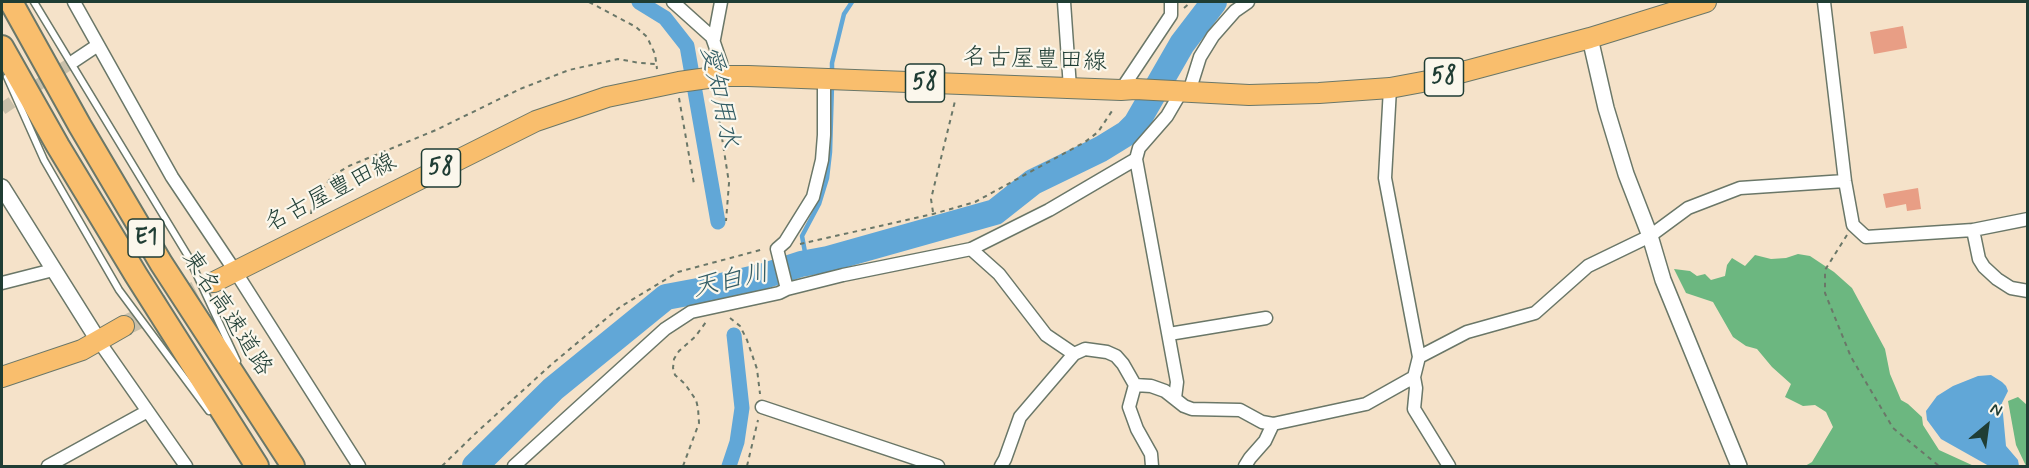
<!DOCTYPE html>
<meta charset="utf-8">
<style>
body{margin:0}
#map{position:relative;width:2029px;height:468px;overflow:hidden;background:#f5e2c9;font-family:Mynerve,sans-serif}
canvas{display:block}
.frame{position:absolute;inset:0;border:3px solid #1f3d34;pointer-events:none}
.north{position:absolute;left:1957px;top:396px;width:60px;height:60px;-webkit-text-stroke:4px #fbf7ec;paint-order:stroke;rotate:29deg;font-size:16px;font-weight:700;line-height:24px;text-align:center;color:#1f3d34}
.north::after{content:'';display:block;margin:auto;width:21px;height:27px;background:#1f3d34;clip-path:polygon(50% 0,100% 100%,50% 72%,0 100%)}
</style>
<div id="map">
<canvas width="2029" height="468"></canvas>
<div class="frame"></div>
<div class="north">N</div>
</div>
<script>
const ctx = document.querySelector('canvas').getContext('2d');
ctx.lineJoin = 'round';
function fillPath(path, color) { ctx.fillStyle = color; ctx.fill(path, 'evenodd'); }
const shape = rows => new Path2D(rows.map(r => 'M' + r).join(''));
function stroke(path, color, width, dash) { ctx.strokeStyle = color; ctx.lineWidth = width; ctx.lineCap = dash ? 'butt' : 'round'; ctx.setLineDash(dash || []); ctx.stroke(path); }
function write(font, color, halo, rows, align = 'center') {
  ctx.font = font + ' Mynerve,"Klee One",sans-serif'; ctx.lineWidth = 4.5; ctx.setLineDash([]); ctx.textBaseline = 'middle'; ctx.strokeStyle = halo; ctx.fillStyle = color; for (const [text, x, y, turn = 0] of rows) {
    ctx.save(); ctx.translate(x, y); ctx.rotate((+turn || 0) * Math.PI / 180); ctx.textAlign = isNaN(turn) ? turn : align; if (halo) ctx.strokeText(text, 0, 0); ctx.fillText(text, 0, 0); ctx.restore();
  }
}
fillPath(shape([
 [1798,254,1810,256,1834,272,1852,288,1885,349,1890,374,1901,400,1908,404,1922,417,1923,425,1939,450,1974,466,1805,466,1812,462,1833,427,1826,412,1815,405,1803,406,1785,397,1791,384,1772,367,1757,349,1746,346,1733,337,1713,302,1686,293,1674,269,1690,271,1697,276,1705,274,1711,280,1725,276,1727,265,1732,258,1745,266,1755,255,1771,259,1786,258],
 [2018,397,2027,405,2027,466,2026,466,2016,445,2008,401]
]), '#6cb780');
fillPath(shape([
 [1991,375,2002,382,2006,386,2008,391,2002,403,2006,446,2018,460,2019,466,1989,466,1941,439,1927,420,1926,411,1937,396,1953,386,1978,376]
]), '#61a7d7');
stroke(shape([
 [832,73,832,63,844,14,852,2],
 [807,263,802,236,819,204,827,178,830,152,832,85]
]), '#61a7d7', 4.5);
stroke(shape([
 [639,2,665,18,687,46,718,222],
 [729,466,737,442,742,408,734,335]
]), '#61a7d7', 15);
stroke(shape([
 [475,466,553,389,666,297,709,289,764,276,801,264,828,259,995,212,1033,182,1101,149,1127,133,1136,124,1182,44,1214,2]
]), '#61a7d7', 26);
fillPath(shape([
 [1903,26,1907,48,1874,54,1870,32],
 [1918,188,1921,209,1907,211,1906,204,1886,208,1883,194]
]), '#e89e85');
stroke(shape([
 [2,109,74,61]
]), '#cac1ab', 12, [12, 6]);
stroke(shape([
 [124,326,214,282]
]), '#cac1ab', 20, [20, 10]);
const service = shape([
 [34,2,188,256,237,361],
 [7,77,44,160,119,290,209,411]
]);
const minor = shape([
 [74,2,172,177,235,271,359,466],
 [673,2,712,37,721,63,722,76],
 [1064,2,1070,88],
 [1824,2,1845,181,1853,225,1866,237,1973,230,2028,219],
 [712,37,714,39,721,2],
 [74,61,98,45],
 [1390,88,1385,178,1419,357,1414,377,1416,388,1414,409,1449,466],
 [1121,90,1171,15,1171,2],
 [1189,92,1200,57,1213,36,1235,11,1248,2],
 [1973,230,1979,259,1984,267,1997,279,2011,288,2028,291],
 [971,249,999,274,1046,335,1074,354],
 [2,283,53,270],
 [787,289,777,249,785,242,813,197,822,160,824,135,824,79],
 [1169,334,1266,318],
 [98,340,186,466],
 [1419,357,1467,332,1535,313,1588,266,1650,236,1688,208,1740,188,1845,181],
 [1135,385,1151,386,1165,391,1184,406,1192,409,1240,410,1262,422,1273,424,1366,404,1414,377],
 [1175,398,1177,382,1136,159,1139,148,1167,116,1181,92],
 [762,407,938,466],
 [48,466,146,412],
 [514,466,665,329,691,312,779,293,787,289,843,275,971,249,1049,210,1136,159],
 [1001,466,1005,459,1020,417,1074,354,1085,349,1107,352,1116,356,1123,364,1135,385,1129,407,1137,429,1151,454,1152,466],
 [1245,466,1250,458,1265,441,1273,424]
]);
const tertiary = shape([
 [1590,38,1606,108,1626,174,1650,236,1663,280,1739,466],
 [2,187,98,340]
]);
const primary = shape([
 [214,282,536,121,607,97,679,82,722,76,748,76,1121,90,1135,89,1249,95,1319,93,1390,88,1433,80,1590,38,1706,2],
 [2,377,82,350,124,326]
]);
const motorway = shape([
 [11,2,80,126,161,263,293,466],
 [2,47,58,146,136,275,257,466]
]);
stroke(service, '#6a7768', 9);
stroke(minor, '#6a7768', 15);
stroke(tertiary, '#6a7768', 18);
stroke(primary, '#6a7768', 22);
stroke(motorway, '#6a7768', 26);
stroke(shape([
 [589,2,636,27,647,37,655,54,657,69],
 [1184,8,1191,2],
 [720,93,718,112,729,183,726,221],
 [679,98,694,184],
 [933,212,931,199,955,101],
 [311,214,312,205,332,176,349,166,436,130,520,89,569,70,618,59,640,63,656,64],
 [1847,235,1825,270,1825,293,1851,357,1893,428,1939,466],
 [800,244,933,214,975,202,1085,142,1098,132,1114,108],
 [730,318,740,326,747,340,757,369,760,394],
 [442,466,478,431,552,364,620,307,678,272,764,249],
 [683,466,699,423,698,408,696,400,685,384,675,375,673,368,674,359,679,351,695,337,706,322],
 [747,466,758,420]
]), '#6a7768', 2, [4.5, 4.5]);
stroke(service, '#fff', 6);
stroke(minor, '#fff', 12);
stroke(tertiary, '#fff', 15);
stroke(primary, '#f9be6d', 20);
stroke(motorway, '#f9be6d', 22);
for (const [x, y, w] of [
 [1444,77,39],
 [925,83,39],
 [441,168,39],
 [146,238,36]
]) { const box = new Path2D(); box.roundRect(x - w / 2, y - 19, w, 38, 4.5); ctx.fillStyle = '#fbf7ec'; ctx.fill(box); stroke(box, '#1f3d34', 1.5); }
write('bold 22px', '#1f3d34', null, [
 ["58",1444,77],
 ["58",925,83],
 ["58",441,168],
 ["E1",146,238]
]);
write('24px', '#1f3d34', '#fbf7ec', [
 ["名古屋豊田線",1035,61,2],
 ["名古屋豊田線",331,194,-27],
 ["東名高速道路",226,314,57]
]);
write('italic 26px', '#335d65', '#fbf7ec', [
 ["愛知用水",718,97,78],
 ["天白川",731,282,-13]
]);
</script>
